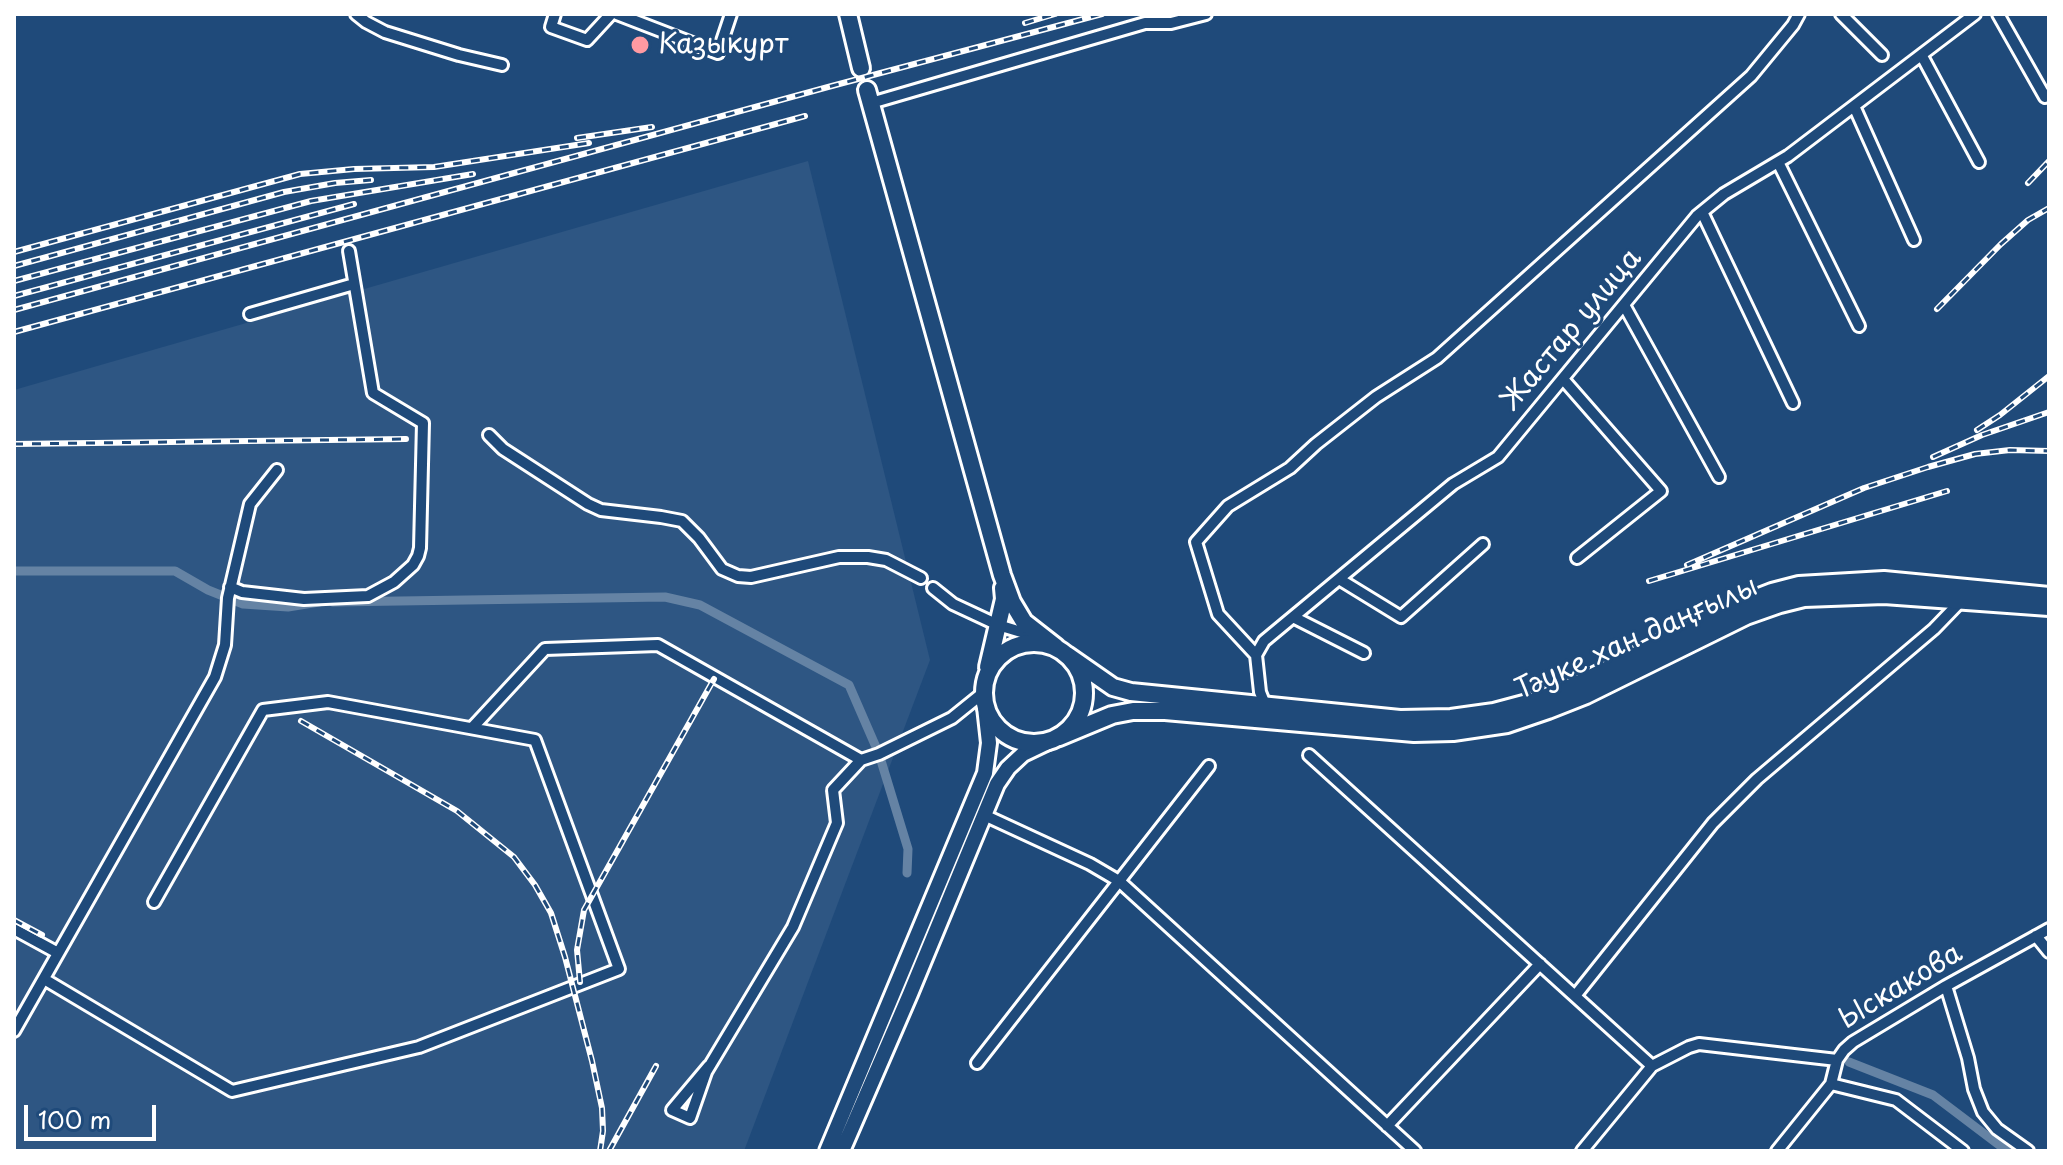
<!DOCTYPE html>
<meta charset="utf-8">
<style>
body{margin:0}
#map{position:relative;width:2063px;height:1165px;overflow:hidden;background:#1f4a7a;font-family:"Playpen Sans",sans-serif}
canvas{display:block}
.frame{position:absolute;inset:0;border:16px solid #fff;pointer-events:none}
.scale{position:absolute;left:24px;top:1105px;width:132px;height:36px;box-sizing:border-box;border:4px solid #fff;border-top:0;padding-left:10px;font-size:24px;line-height:28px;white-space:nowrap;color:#fff;-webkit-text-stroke:6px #1f4a7a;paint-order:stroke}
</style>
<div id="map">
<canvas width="2063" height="1165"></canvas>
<div class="frame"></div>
<div class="scale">100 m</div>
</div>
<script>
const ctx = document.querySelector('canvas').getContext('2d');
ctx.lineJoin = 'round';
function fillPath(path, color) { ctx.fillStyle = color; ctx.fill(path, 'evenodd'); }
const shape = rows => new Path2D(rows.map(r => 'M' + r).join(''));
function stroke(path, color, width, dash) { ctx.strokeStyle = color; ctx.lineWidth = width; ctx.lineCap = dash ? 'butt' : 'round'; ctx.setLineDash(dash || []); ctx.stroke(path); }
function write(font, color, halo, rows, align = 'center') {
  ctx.font = font + ' "Playpen Sans",sans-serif'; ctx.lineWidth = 6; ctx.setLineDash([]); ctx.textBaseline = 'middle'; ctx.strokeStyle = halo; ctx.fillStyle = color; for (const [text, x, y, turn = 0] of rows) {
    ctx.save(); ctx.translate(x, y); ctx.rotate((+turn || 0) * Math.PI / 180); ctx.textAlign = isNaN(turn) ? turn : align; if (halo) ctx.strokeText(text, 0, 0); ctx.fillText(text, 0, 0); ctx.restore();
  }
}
fillPath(shape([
 [808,161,930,660,744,1151,14,1151,14,390]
]), '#2e5683');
stroke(shape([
 [14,571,175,571,208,590,243,604,288,607,319,602],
 [333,602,665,597,700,605,849,685,879,754,908,849,907,873],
 [1849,1062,1933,1095,2007,1151]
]), '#6583a4', 9);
const street = shape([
 [356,14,366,22,385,32,459,55,502,65],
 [555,14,551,27,587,40,611,14],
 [617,14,718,53,731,14],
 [1841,14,1882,55],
 [1998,14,2045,97,2049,94],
 [1922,56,1979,162],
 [871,103,1145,23,1171,23,1206,14],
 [1854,106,1914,240],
 [1778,162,1859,326],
 [1702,212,1793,403],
 [1624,305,1719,477],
 [250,314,354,284],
 [1563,379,1661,491,1577,558],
 [489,435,503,449,588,504,601,510,661,517,682,521,699,538,722,569,738,576,751,577,839,557,868,557,886,560,921,578],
 [1339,579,1401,617,1483,544],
 [230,587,242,592,304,599,368,596,394,582,413,565,418,556,420,548,423,423,373,393,349,251],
 [933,588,953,604,998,625,1031,635,1038,639],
 [1293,617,1364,653],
 [1256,655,1218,614,1196,542,1228,506,1290,468,1316,444,1376,397,1437,358,1751,76,1793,25,1799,14],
 [1266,707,1260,692,1256,655,1264,641,1453,484,1498,457,1697,216,1724,194,1788,156,1975,14],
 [472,728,545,649,658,645,861,760,879,754,952,718,983,693],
 [1309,755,1652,1066],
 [984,815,1090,864,1119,881,1415,1151],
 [14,929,58,953],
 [2036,936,2049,952],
 [44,979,232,1091,419,1047,619,969,535,740,328,702,263,710,154,902],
 [1946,986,1968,1058,1974,1089,1983,1112,1997,1129,2028,1151],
 [1575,996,1713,823,1757,779,1934,629,1961,601],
 [14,1031,215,677,225,645,228,598,250,504,277,470],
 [977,1063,1209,766],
 [709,1066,672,1110,690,1118,706,1072,793,927,837,823,833,790,861,760],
 [1831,1084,1896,1100,1963,1151],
 [1387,1126,1540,964],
 [1582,1151,1652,1066,1689,1047,1699,1044,1837,1060],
 [1777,1151,1831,1084,1837,1060,1844,1050,1853,1042,1946,986,2049,929]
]);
const secondary = shape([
 [827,1151,985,773,989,743,985,707],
 [842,1151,910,994,997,784,1008,768,1023,754,1048,742]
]);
const primary = shape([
 [848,14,861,68],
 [867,90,1002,575,1012,602,1024,622,1056,647],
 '984 693a50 50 0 1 1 100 0a50 50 0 1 1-100 0Z',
 [1067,655,1113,687,1131,692,1400,719,1451,718,1494,712,1539,700,1576,685,1736,606,1772,592,1799,585,1884,580,2049,596],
 [988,667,1004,599,1003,588],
 [1059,737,1112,715,1133,711,1165,711,1414,733,1453,732,1507,724,1548,710,1586,695,1746,616,1780,604,1804,598,1884,595,2049,607]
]);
stroke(street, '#fff', 16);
stroke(secondary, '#fff', 20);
stroke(primary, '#fff', 22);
stroke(street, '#1f4a7a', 10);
stroke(secondary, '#1f4a7a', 14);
stroke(primary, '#1f4a7a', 16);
const rail = shape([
 [1025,23,1055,14],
 [577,138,652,127],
 [2028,183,2049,161],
 [14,252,300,174,354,169,434,167,589,143],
 [14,266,284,192,335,183,371,180],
 [14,281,311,201,473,174],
 [14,296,354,204],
 [1937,309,2001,244,2028,220,2049,208],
 [14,310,828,87,1102,14],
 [14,332,805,116],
 [1977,430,2000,415,2049,376],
 [14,444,406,439],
 [1933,457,1982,435,2049,412],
 [1687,565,1864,488,1928,467,1975,454,2010,450,2049,451],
 [1649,581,1947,491],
 [301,721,457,811,514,857,535,885,551,913,565,957,592,1061,602,1108,603,1131,600,1151],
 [14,920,42,935],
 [580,982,577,950,584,910,714,679],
 [609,1151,656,1066]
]);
stroke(rail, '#fff', 6);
stroke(rail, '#1f4a7a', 3, [9]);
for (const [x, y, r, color] of [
 [640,45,10,"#ff9aa2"]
]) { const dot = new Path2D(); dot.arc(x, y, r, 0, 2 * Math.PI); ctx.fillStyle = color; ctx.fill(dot); stroke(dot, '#1f4a7a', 3); }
write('28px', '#fff', '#1f4a7a', [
 ["Казыкурт",658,45]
], 'left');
write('28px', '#fff', '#1f4a7a', [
 ["Жастар улица",1572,330,-50],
 ["Тәуке хан даңғылы",1637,639,-24],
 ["Ыскакова",1901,987,-31]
]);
</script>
